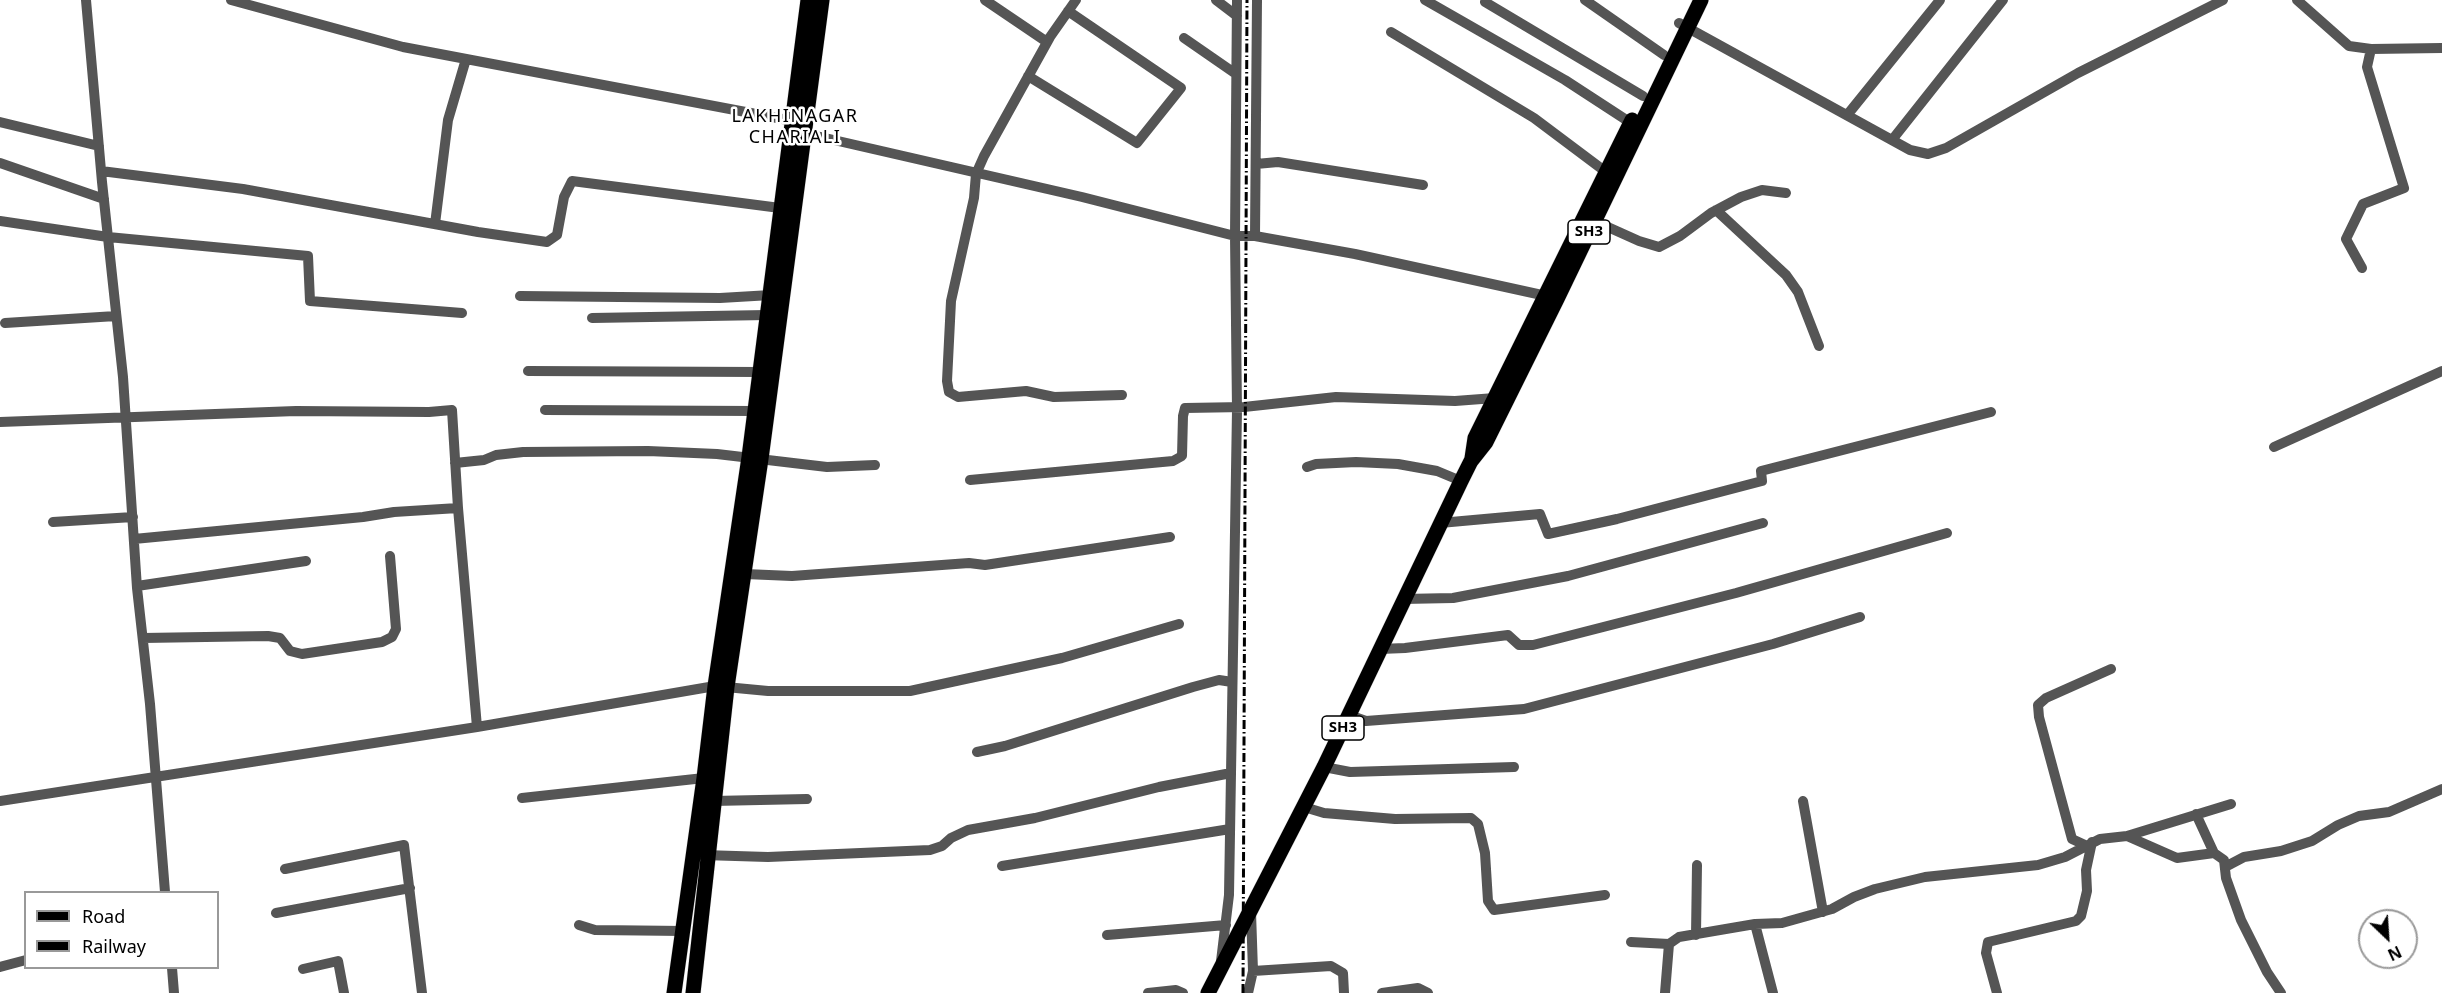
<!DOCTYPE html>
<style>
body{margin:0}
#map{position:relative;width:2442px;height:993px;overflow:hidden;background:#fff;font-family:"Noto Sans",sans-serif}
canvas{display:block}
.legend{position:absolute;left:24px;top:891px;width:195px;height:78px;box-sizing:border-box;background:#fff;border:2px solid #999;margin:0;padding:8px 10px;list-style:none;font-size:18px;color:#000}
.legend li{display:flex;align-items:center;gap:12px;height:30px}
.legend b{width:30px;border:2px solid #999}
.north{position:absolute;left:2358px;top:909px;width:60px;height:60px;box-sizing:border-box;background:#fff;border:2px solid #999;border-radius:50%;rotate:155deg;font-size:16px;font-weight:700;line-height:24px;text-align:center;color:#000}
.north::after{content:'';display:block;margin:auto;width:21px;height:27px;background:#000;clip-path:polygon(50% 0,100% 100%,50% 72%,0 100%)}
</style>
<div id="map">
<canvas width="2442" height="993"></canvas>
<ul class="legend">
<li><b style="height:8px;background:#000"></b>Road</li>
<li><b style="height:8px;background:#000"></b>Railway</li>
</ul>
<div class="north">N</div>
</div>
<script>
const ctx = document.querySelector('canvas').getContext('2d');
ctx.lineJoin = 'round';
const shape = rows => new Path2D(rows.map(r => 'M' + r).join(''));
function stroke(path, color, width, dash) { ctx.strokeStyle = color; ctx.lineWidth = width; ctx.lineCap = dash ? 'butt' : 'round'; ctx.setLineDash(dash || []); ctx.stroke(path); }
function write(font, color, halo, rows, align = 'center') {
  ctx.font = font + ' "Noto Sans",sans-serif'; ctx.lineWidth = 5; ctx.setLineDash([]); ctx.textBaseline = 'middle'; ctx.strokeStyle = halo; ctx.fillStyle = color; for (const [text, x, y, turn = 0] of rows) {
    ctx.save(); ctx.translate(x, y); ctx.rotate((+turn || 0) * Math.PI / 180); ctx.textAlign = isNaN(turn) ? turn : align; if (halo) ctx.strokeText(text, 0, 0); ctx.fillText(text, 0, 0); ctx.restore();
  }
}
const primary = shape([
 [1472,458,1475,438,1632,120],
 [674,993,704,778,715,686,749,457,808,0],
 [693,993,727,687,761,459,822,0],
 [1208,993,1324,767,1461,481,1471,461,1486,442,1557,299,1701,0]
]);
stroke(primary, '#dbdbdb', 16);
stroke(shape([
 [86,0,102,182,123,377,137,588,150,704,165,892],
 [231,0,403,47,793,121],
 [985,0,1047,42],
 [1076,0,1050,37,984,156,976,174,974,198,951,301,947,381,949,392,958,397,1026,391,1054,397,1122,395],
 [1216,0,1237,16],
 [1425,0,1565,80,1631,123],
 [1585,0,1664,55],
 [2297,0,2349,46,2371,49,2442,48],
 [1485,2,1643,96],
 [1679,23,1910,150,1928,154,1946,148,2078,73,2223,0],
 [1391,32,1534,118,1606,172],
 [1184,38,1236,74],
 [1028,76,1137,143,1181,88,1068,11],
 [1848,114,1940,0],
 [0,122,99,146],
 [799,132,1082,197,1235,236,1255,236,1355,254,1551,297],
 [1892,140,2003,0],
 [0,163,104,199],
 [1256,164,1278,162,1423,185],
 [101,171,243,189,478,232,547,242,557,235,564,197,572,181,780,208],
 [1716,210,1786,275,1798,292,1819,346],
 [1590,219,1639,241,1659,247,1680,236,1711,213,1741,197,1762,190,1786,193],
 [0,221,108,237,308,256,310,301,462,313],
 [435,224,448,120,466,59],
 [1255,236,1257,0],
 [2362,268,2346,239,2363,204,2404,188,2367,67,2371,49],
 [520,296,720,298,771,295],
 [592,318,767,315],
 [5,323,116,316],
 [528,371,760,372],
 [545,410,755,411],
 [0,422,296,411,429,412,452,410,458,508,477,727],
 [2274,447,2442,371],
 [455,463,484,460,496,455,523,452,648,451,717,454,827,467,875,465],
 [1307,467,1316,464,1356,462,1398,464,1437,471,1461,481],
 [970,480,1173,461,1182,456,1183,416,1185,408,1244,407,1336,397,1455,401,1495,398],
 [53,522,133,517],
 [1440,523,1540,514,1548,534,1617,519,1762,481,1761,471,1991,412],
 [134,539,363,517,394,512,458,508],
 [745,574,792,576,969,563,985,565,1170,537],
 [137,586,306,561],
 [1403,599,1453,598,1568,576,1763,523],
 [143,638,268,636,280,638,290,651,302,654,382,642,392,637,396,629,390,556],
 [1380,649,1405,648,1508,635,1519,645,1533,645,1736,593,1947,533],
 [1349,715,1366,721,1524,709,1773,644,1860,617],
 [977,752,1005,746,1193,687,1219,680,1232,682],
 [1324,767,1350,772,1514,767],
 [522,798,704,778],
 [0,801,477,727,715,686,768,691,910,691,1062,658,1179,624],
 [713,801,807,799],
 [1803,801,1823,912],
 [1304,807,1324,813,1395,819,1471,818,1478,824,1485,853,1488,901,1494,910,1605,895],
 [2196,814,2214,853],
 [2127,836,2231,804],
 [2085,845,2072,839,2039,717,2038,705,2046,698,2111,669],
 [703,855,768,857,930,850,942,846,951,838,968,830,1035,818,1159,787,1231,773],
 [1002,866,1230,829],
 [2225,867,2244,857,2281,851,2312,841,2338,825,2359,816,2389,812,2442,789],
 [285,869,404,845,422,993],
 [276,913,410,888],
 [1755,924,1773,993],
 [579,925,595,930,684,931],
 [1107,935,1226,925],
 [1696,935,1697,865],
 [1631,942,1669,944],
 [1221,961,1229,895,1237,410,1235,236,1237,0],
 [0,967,26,960],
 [172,968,174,993],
 [303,969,338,961,344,993],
 [1253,971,1331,966,1343,973,1344,993],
 [1148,993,1176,990,1183,993],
 [1248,993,1253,971,1251,912],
 [1382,993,1418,988,1428,993],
 [1665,993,1669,944,1679,937,1755,924,1782,923,1832,909,1854,897,1875,889,1925,877,2038,865,2065,857,2100,839,2127,836,2177,858,2214,853,2224,860,2226,878,2241,920,2267,972,2281,993],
 [1997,993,1986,953,1988,942,2076,921,2081,916,2087,891,2086,870,2092,842]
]), '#555', 10);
stroke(primary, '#000', 15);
stroke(shape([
 [1243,993,1247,0]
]), '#000', 3, [9, 3, 1.5, 3]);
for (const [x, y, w] of [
 [1589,232,42],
 [1343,728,42]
]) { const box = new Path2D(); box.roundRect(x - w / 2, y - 12, w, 24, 4.5); ctx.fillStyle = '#fff'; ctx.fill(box); stroke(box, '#000', 1.5); }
write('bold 15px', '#000', null, [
 ["SH3",1589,232],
 ["SH3",1343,728]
]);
ctx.letterSpacing = '1.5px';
write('18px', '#000', '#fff', [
 ["LAKHINAGAR",795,117],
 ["CHARIALI",795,138]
]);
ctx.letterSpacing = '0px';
</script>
